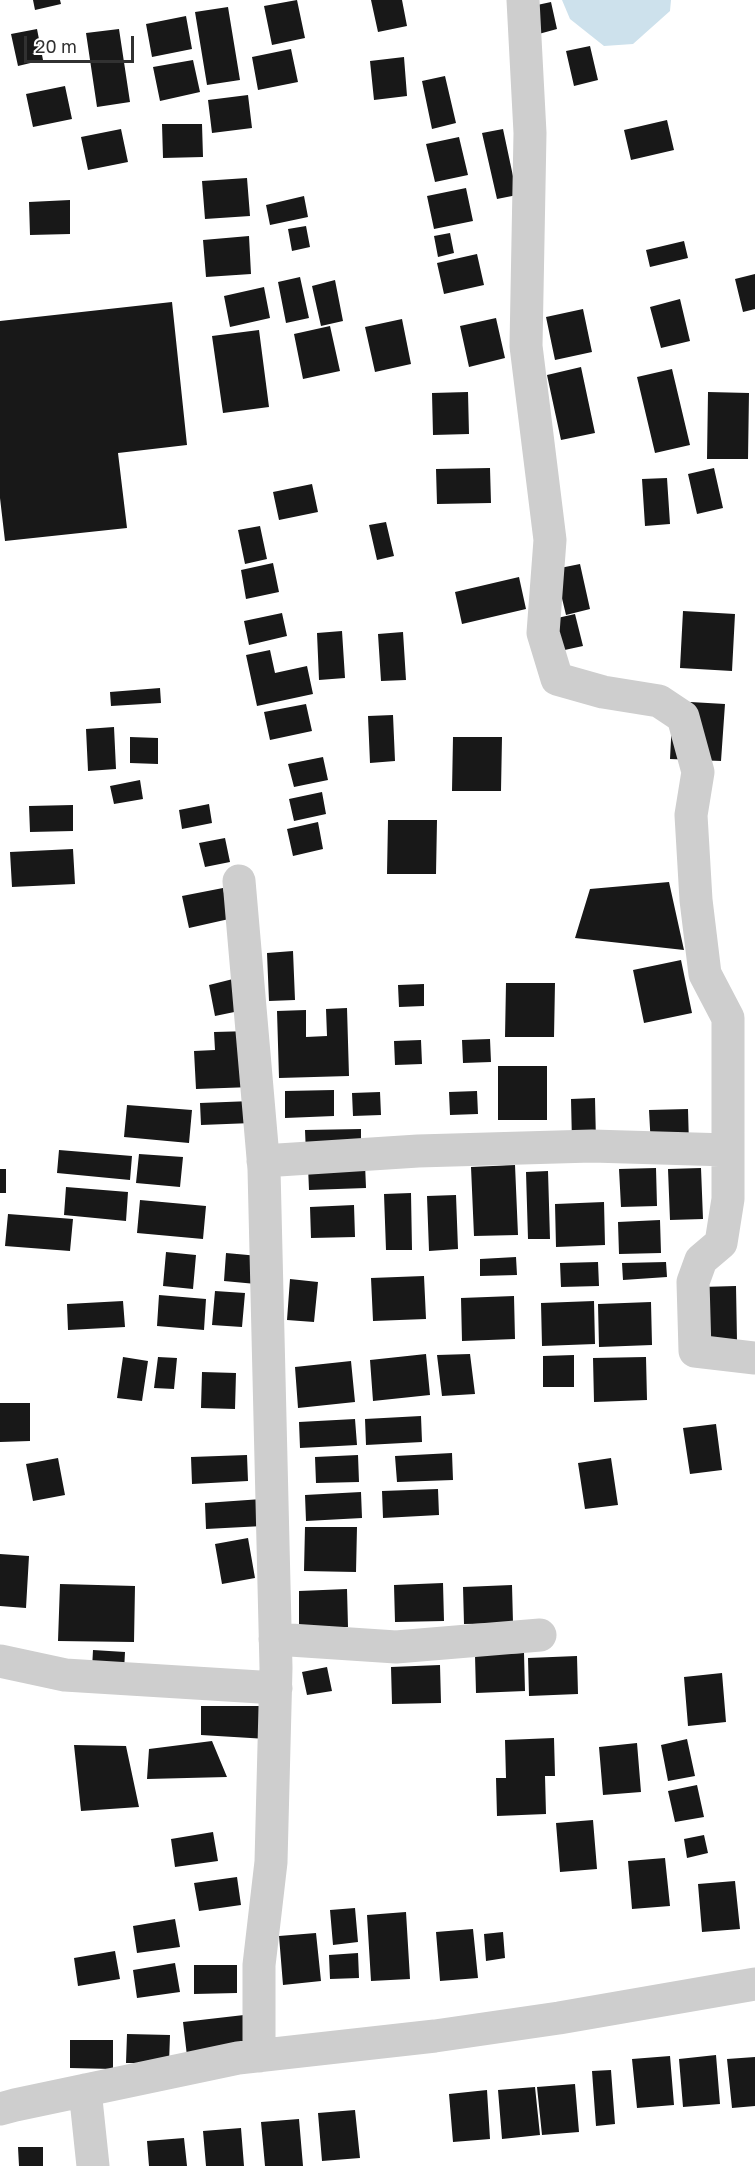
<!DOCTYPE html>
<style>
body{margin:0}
#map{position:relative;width:755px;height:2166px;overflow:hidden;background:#fff;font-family:"Golos Text",sans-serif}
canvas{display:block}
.scale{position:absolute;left:24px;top:36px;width:110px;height:27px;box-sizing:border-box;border:3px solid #313131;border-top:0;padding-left:8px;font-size:18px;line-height:21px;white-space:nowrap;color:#313131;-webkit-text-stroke:4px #fff;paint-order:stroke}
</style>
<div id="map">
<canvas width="755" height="2166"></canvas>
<div class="scale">20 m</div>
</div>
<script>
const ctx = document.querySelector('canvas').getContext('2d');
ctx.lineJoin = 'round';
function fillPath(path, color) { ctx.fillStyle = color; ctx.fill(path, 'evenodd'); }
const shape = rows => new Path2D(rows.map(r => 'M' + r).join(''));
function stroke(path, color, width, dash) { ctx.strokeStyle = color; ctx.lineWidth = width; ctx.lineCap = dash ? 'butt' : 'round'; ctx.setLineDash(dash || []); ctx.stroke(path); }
fillPath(shape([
 [562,0,671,0,670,11,633,44,604,46,570,19]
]), '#cde1ec');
fillPath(shape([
 [33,0,60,0,61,4,35,10],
 [297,0,305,38,272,45,264,6],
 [371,0,402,0,407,26,378,32],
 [551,2,557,29,535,35,528,7],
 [228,7,240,80,207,85,195,12],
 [186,16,192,49,152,57,146,24],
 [37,29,43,60,18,66,11,34],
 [119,29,130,102,97,107,86,33],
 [590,46,598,80,574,86,566,51],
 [291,49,298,82,258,90,252,57],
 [404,57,407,96,374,100,370,61],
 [193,60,200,92,160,101,153,67],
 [445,76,456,123,432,129,422,81],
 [65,86,72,119,33,127,26,94],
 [248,95,252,128,212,133,208,100],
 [667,120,674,150,631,160,624,130],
 [162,124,202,124,203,157,163,158],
 [121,129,128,162,88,170,81,137],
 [503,129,517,195,497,199,482,133],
 [459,137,468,175,435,182,426,144],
 [247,178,250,216,205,219,202,181],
 [466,188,473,221,434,229,427,196],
 [304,196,308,217,270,225,266,205],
 [70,200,70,234,30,235,29,202],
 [306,226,310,247,292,251,288,229],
 [450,233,454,253,438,257,434,236],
 [249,236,251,274,206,277,203,240],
 [684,241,688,258,650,267,646,250],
 [477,254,484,285,444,294,437,263],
 [755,274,755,309,743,312,735,279],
 [300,277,309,318,286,323,278,282],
 [335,280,343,321,321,326,312,286],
 [264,287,270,318,230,327,224,296],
 [680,299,690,341,661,348,650,307],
 [172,302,187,445,118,453,127,528,5,541,0,498,0,321],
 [583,309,592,352,555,360,546,317],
 [496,318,505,358,469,367,460,326],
 [402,319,411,364,375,372,365,327],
 [330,326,340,371,303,379,294,334],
 [259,330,269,407,223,413,212,336],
 [581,367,595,433,561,440,547,375],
 [672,369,690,445,655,453,637,377],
 [468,392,469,434,433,435,432,393],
 [708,392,749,393,748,459,707,459],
 [490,468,491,503,437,504,436,469],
 [714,468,723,508,697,514,688,474],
 [667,478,670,524,645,526,642,479],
 [312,484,318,512,279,520,273,492],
 [386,522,394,556,377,560,369,525],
 [260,526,267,559,245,564,238,530],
 [273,563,279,592,246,599,241,570],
 [580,564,590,609,566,615,555,569],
 [519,577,526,609,462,624,455,592],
 [683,611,735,614,732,671,680,668],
 [282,613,287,636,249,645,244,621],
 [575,614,583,646,560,651,553,619],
 [342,631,345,678,319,680,317,633],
 [403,632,406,680,381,681,378,634],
 [270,650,275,673,307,666,313,694,257,706,246,655],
 [160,688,161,703,111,706,110,692],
 [673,701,725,704,721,761,670,759],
 [306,704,312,731,270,740,264,712],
 [393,715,395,761,370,763,368,716],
 [114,727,116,769,88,771,86,729],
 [130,737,158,738,158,764,130,763],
 [453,737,502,737,501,791,452,791],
 [323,757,328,780,294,787,288,764],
 [140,780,143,799,114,804,110,786],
 [322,792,326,814,294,821,289,799],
 [209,804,212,823,182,829,179,810],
 [73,805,73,831,30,832,29,806],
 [388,820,437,820,436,874,387,874],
 [318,822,323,849,293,856,287,829],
 [225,838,230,862,205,867,199,843],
 [73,849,75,884,12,887,10,852],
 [669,882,684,950,575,938,590,889],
 [223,888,229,919,189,928,182,896],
 [293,951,295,1000,269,1001,267,953],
 [681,960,692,1013,644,1023,633,970],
 [237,978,244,1010,215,1016,209,985],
 [506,983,555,983,554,1037,505,1037],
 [424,984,424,1006,399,1007,398,985],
 [347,1008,349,1076,279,1078,277,1011,306,1010,306,1037,327,1036,326,1009],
 [251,1031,252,1087,196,1089,194,1051,215,1050,214,1032],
 [490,1039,491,1062,463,1063,462,1040],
 [421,1040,422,1064,395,1065,394,1041],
 [498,1066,547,1066,547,1120,498,1120],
 [334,1090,334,1116,285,1118,285,1091],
 [477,1091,478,1114,450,1115,449,1092],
 [380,1092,381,1115,353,1116,352,1093],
 [595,1098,596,1142,572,1143,571,1099],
 [252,1101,252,1123,201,1125,200,1103],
 [127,1105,192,1110,189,1143,124,1137],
 [688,1109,689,1145,651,1147,649,1110],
 [361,1129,361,1151,306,1154,305,1130],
 [59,1150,132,1156,130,1180,57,1173],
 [139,1154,183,1157,180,1187,136,1183],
 [365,1164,366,1188,309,1190,308,1166],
 [515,1165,518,1235,474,1236,471,1167],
 [656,1168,657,1206,621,1207,619,1169],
 [701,1168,703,1219,670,1220,668,1169],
 [0,1169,6,1169,6,1193,0,1193],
 [548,1171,550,1239,528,1239,526,1172],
 [66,1187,128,1192,126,1221,64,1215],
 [411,1193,412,1250,386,1250,384,1194],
 [456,1195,458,1249,429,1251,427,1196],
 [140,1200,206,1206,203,1239,137,1233],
 [604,1202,605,1245,556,1247,555,1204],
 [354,1205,355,1237,311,1238,310,1207],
 [8,1214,73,1219,70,1251,5,1246],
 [660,1220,661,1253,619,1254,618,1222],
 [166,1252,196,1255,193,1289,163,1286],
 [226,1253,259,1256,256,1284,224,1281],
 [516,1257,517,1275,480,1276,480,1259],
 [598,1262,599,1286,561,1287,560,1263],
 [666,1262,667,1277,623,1280,622,1263],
 [424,1276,426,1319,373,1321,371,1278],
 [290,1279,318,1282,314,1322,287,1320],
 [736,1286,737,1341,703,1342,701,1287],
 [215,1291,245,1293,242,1327,212,1325],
 [159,1295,206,1299,204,1330,157,1326],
 [514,1296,515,1339,462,1341,461,1298],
 [123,1301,125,1327,68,1330,67,1304],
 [594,1301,595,1344,542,1346,541,1303],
 [651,1302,652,1345,599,1347,598,1304],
 [426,1354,430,1395,373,1401,370,1360],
 [470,1354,475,1394,442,1396,437,1355],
 [574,1355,574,1387,543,1387,543,1356],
 [123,1357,148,1361,142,1401,117,1398],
 [158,1357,177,1358,174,1389,154,1388],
 [646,1357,647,1400,594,1402,593,1358],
 [351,1361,355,1402,298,1408,295,1367],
 [202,1372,236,1373,235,1409,201,1408],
 [0,1403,30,1403,30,1441,0,1442],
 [421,1416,422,1442,366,1445,365,1419],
 [355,1419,357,1445,300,1448,299,1422],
 [716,1424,722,1470,690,1474,683,1428],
 [452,1453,453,1480,397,1482,395,1456],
 [247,1455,248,1481,192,1484,191,1457],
 [358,1455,359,1482,316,1483,315,1457],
 [58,1458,65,1495,33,1501,26,1464],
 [611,1458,618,1505,585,1509,578,1463],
 [438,1489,439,1515,383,1518,382,1491],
 [361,1492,362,1518,306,1521,305,1495],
 [262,1499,263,1526,206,1529,205,1503],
 [305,1527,357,1527,356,1572,304,1571],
 [248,1538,255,1578,222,1584,215,1544],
 [0,1554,29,1556,26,1608,0,1606],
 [443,1583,444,1621,395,1622,394,1585],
 [60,1584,135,1586,134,1642,58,1641],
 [512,1585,513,1623,464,1624,463,1587],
 [347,1589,348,1627,299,1628,299,1591],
 [93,1650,125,1652,123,1690,91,1688],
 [524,1653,525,1691,476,1693,475,1655],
 [577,1656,578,1694,529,1696,528,1658],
 [440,1665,441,1703,392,1704,391,1667],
 [327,1667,332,1691,307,1695,302,1672],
 [722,1673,726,1722,688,1726,684,1677],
 [201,1706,263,1706,267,1739,201,1735],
 [554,1738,555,1776,545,1776,546,1814,497,1816,496,1778,506,1778,505,1740],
 [687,1739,695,1776,668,1781,661,1745],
 [212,1741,227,1777,147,1779,149,1749],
 [637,1743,641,1792,603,1795,599,1747],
 [74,1745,126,1746,139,1807,81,1811],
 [697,1785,704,1817,675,1822,668,1791],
 [593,1820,597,1869,560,1872,556,1823],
 [213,1832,218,1861,175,1867,171,1839],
 [704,1835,708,1853,687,1858,684,1839],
 [665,1858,670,1906,632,1909,628,1861],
 [237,1877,241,1905,199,1911,194,1883],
 [735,1881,740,1929,702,1932,698,1884],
 [355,1908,358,1942,333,1945,330,1910],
 [406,1912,410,1979,371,1981,367,1915],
 [175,1919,180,1947,137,1953,133,1926],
 [473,1929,478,1978,440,1981,436,1932],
 [503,1932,505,1958,486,1961,484,1934],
 [316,1933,321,1981,283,1985,279,1936],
 [115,1951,120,1979,78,1986,74,1958],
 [358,1953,359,1978,330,1979,329,1955],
 [175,1963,180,1992,137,1998,133,1970],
 [194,1965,237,1965,237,1993,194,1994],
 [244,2015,248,2048,187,2056,183,2022],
 [127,2034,170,2035,169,2063,126,2063],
 [70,2040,113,2040,113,2069,70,2068],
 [716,2055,720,2104,683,2107,679,2059],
 [670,2056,674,2105,637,2108,632,2059],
 [755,2057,755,2106,732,2108,727,2059],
 [611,2070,615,2124,596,2126,592,2071],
 [575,2084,579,2132,542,2135,537,2087],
 [535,2087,540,2135,502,2139,498,2090],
 [487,2090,490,2139,453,2142,449,2094],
 [355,2110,360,2158,322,2161,318,2113],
 [299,2119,303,2166,265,2166,261,2122],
 [241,2128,244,2166,206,2166,203,2131],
 [184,2138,187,2166,149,2166,147,2141],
 [18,2147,43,2147,43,2166,19,2166]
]), '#181818');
stroke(shape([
 [523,0,530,133,526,346,550,540,543,633,557,679,603,692,659,701,683,717,698,772,691,815,696,900,705,974,728,1018,728,1199,721,1243,701,1260,693,1282,695,1351,755,1358],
 [239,881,264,1169,276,1668,271,1862,259,1965,259,2056],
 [263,1161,418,1151,592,1146,728,1150],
 [275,1639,396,1647,540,1635],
 [0,1661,65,1675,276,1688],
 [85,2090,93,2166],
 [0,2109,15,2105,238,2058,435,2036,559,2018,755,1984]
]), '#cecece', 33);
</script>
